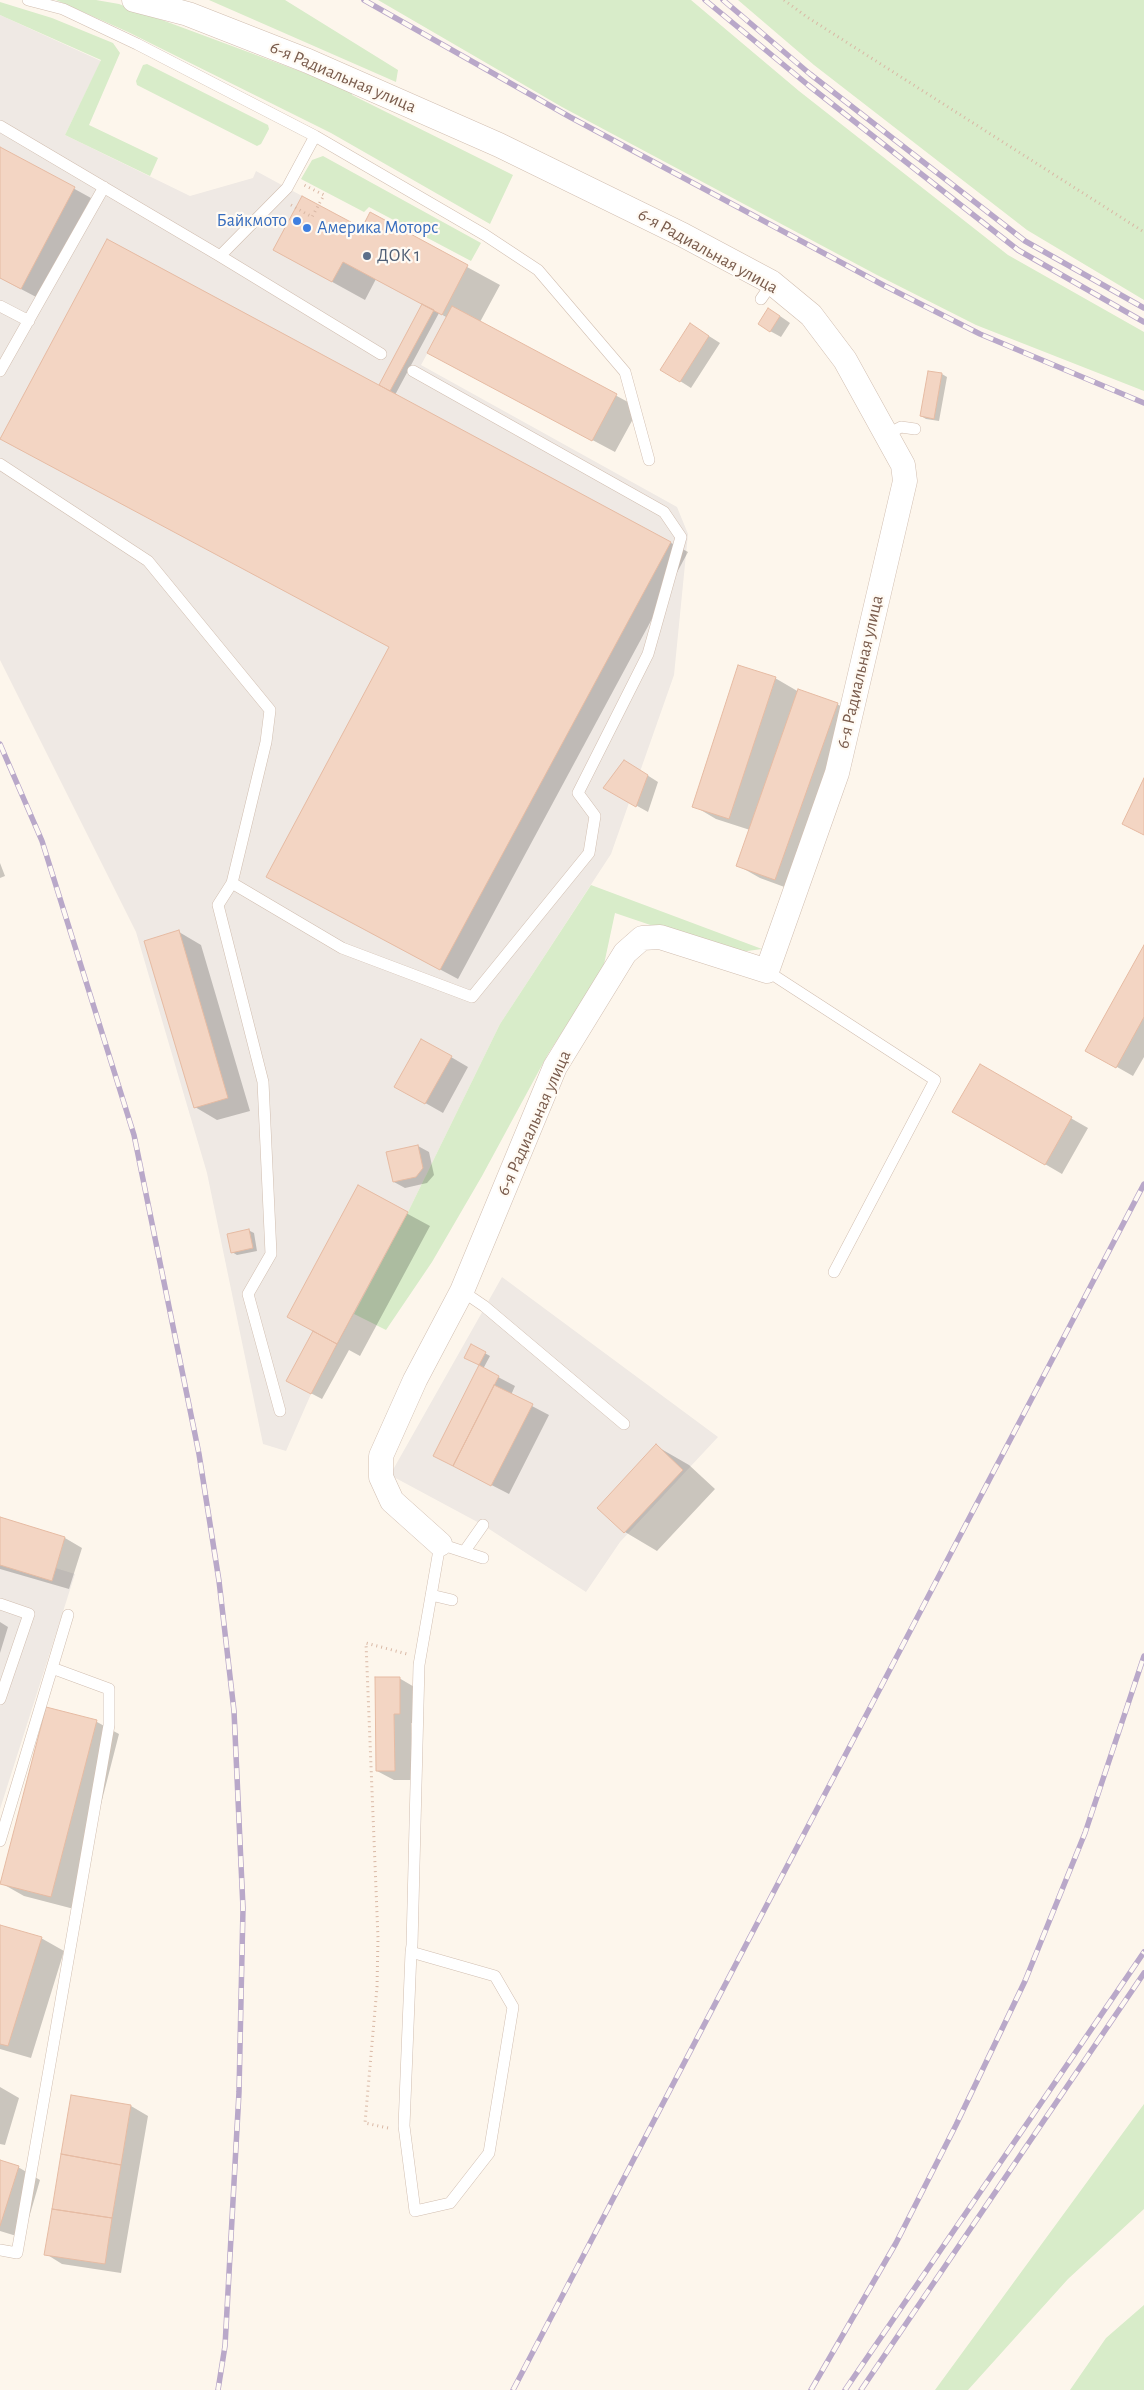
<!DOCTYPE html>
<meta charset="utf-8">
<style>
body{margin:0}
canvas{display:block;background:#fdf6ec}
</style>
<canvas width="1144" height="2390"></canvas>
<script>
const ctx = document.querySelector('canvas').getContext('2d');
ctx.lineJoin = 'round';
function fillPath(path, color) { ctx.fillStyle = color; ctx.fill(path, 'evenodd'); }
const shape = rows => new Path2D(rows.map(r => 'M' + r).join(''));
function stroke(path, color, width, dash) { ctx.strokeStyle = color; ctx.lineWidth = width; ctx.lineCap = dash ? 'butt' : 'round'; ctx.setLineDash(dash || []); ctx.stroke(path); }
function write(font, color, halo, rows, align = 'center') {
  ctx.font = font + ' "Alegreya Sans",sans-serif'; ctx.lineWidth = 4.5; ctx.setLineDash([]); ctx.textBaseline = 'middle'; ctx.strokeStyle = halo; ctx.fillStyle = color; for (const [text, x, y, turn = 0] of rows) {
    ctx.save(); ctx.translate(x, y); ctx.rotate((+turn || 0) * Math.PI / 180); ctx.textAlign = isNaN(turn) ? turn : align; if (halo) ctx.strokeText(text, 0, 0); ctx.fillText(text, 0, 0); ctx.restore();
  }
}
fillPath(shape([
 [0,15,101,61,65,135,190,196,253,178,256,171,361,228,370,212,468,265,442,314,447,317,421,365,677,507,688,534,674,675,611,854,500,1024,408,1212,311,1394,286,1451,263,1444,207,1173,136,932,0,660],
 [502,1277,718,1437,620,1542,586,1592,483,1525,390,1475],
 [0,1551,75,1574,0,1809]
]), '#efe9e4');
fillPath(shape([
 [56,0,96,0,119,4,353,91,352,95,513,175,490,224,331,133,128,32],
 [209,0,285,0,398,70,396,82],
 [378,0,691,0,799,91,1008,255,1144,332,1144,391,976,325,877,275,562,107],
 [738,0,1144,0,1144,300,1027,230,814,65],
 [0,2,52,18,113,43,120,53,89,125,158,158,150,176,65,135,101,60,0,15],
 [147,64,268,125,269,129,261,144,257,146,137,85,136,81,143,65],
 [323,156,481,243,471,261,369,207,364,212,301,179,312,160],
 [591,885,762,949,733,953,615,913,603,969,548,1054,482,1176,432,1262,386,1330,354,1314,408,1212,500,1024],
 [1144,2104,1144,2209,1068,2279,968,2390,935,2390],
 [1144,2305,1144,2390,1070,2390,1106,2338]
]), '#d8ecc9');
fillPath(shape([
 [0,148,91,198,38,298,0,278],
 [370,214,500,285,480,322,639,408,615,452,451,365,448,318,439,313,395,395,688,552,458,979,284,886,390,647,385,389,424,305,376,279,365,300,307,268,362,229],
 [780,316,790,323,781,337,770,331],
 [701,331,720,343,691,388,680,381],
 [942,374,947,377,939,421,926,419,921,416],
 [775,678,799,692,837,704,860,717,798,892,760,878,737,865,750,830,716,819,694,806],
 [636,768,658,782,648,812,605,788],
 [0,863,5,876,0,878],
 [179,932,201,945,250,1111,217,1120,195,1107],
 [1144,947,1144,1057,1133,1076,1087,1050],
 [451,1057,468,1067,443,1113,413,1096],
 [980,1066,1088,1128,1062,1174,954,1111],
 [418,1146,429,1152,434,1175,427,1183,405,1188,394,1182],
 [358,1187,430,1226,360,1356,349,1350,322,1399,299,1387],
 [248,1230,254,1233,257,1251,237,1255,232,1252],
 [472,1346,490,1356,483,1369,515,1386,511,1395,549,1415,509,1494,435,1456,480,1365,466,1358],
 [656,1446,689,1465,715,1489,657,1551,625,1532],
 [0,1519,65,1538,82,1548,69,1589,0,1569],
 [0,1622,8,1627,0,1653],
 [399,1678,416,1688,417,1723,411,1723,412,1780,394,1780,377,1771],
 [47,1709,97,1722,119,1734,74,1909,24,1896,1,1883],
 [0,1926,41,1938,64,1951,31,2058,0,2049],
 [0,2087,19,2098,5,2145,0,2144],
 [131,2106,148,2116,121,2273,62,2264,46,2254],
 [0,2161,18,2167,40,2180,23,2238,0,2231]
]), '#0003');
const building = shape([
 [0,147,75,187,21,289,0,278,0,147],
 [302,196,362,228,370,212,468,265,442,315,343,262,332,282,273,250,302,196],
 [107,239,671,542,440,970,266,877,389,647,0,439,107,239],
 [422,304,434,310,390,391,379,385,422,304],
 [452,306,617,394,592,441,427,353,452,306],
 [768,308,780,316,770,332,758,324,768,308],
 [690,323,709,336,680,382,660,370,690,323],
 [928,371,942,373,934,419,920,416,928,371],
 [738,665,776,677,729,819,692,807,738,665],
 [798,689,838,703,775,880,736,866,798,689],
 [624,760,648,775,636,807,603,788,624,760],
 [1144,778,1144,835,1122,824,1144,778],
 [179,930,228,1098,194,1108,144,941,179,930],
 [1144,945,1144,1017,1116,1068,1085,1051,1144,945],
 [421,1039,452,1056,425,1104,394,1087,421,1039],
 [980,1064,1072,1117,1045,1165,952,1112,980,1064],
 [418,1145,423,1168,416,1177,393,1182,386,1152,418,1145],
 [358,1185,408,1212,337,1344,287,1317,358,1185],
 [249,1229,253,1248,231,1253,227,1234,249,1229],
 [313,1331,337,1344,311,1394,286,1381,313,1331],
 [471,1344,486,1352,479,1365,464,1358,471,1344],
 [479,1365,499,1376,453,1466,433,1456,479,1365],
 [494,1385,533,1404,491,1486,453,1466,494,1385],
 [656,1444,683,1470,624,1533,597,1508,656,1444],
 [0,1517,65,1537,52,1581,0,1565,0,1517],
 [375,1677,400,1677,400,1714,394,1714,395,1771,376,1771,375,1677],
 [46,1707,97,1720,51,1897,0,1884,46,1707],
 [0,1925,42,1937,8,2046,0,2044,0,1925],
 [71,2095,131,2105,121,2165,61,2154,71,2095],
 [61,2154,121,2165,112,2218,52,2209,61,2154],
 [0,2160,19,2166,0,2226,0,2160],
 [52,2209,112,2218,105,2264,44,2255,52,2209]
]);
fillPath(building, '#f3d5c3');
stroke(building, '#e6bba3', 1);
const lane = shape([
 [28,0,63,9,137,44,315,136,485,235,538,270,625,372,649,460],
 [0,126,220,256,287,188,315,136],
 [220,256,381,354],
 [761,299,772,283],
 [0,306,29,321],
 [0,371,104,187],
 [886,435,901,427,915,429],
 [0,464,148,561,270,710,266,742,232,883,342,948,472,997,589,853,595,816,578,793,648,654,681,537,664,512,413,371],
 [232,883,218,905,263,1082,271,1254,248,1294,280,1411],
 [767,971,935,1080,834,1272],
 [462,1291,484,1306,624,1424],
 [464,1552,483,1525],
 [431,1595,452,1600],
 [0,1604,29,1614,0,1699],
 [0,1841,68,1615],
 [411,1952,495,1976,513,2007,489,2153,450,2203,415,2211,404,2126,411,1952,412,1945,419,1665,440,1544,483,1558],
 [0,2250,17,2253,109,1725,109,1689,52,1668]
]);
const street = shape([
 [134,0,188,14,308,61,499,145,683,235,771,282,811,315,845,360,903,465,905,481,837,773,767,971,660,937,642,938,625,953,555,1067,462,1291,415,1380,381,1456,381,1477,392,1501,440,1544]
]);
stroke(lane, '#d1beb0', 12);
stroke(street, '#d1beb0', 25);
stroke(shape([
 [784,0,807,17,1144,232],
 [291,205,312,217,324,195,304,185],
 [388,2128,365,2123,377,1987,378,1938,366,1643,407,1654]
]), '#d9b8a5', 3, [1, 4]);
stroke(lane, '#fff', 11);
stroke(street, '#fff', 24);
const rail = shape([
 [364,0,570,117,885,286,980,334,1144,403],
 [705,0,808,85,1018,250,1144,322],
 [723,0,810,74,1025,241,1144,308],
 [0,744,42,841,134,1135,199,1454,219,1581,234,1711,243,1908,239,2092,225,2346,218,2390],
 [513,2390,1144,1184],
 [811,2390,896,2243,956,2125,1025,1981,1085,1833,1144,1656],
 [845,2390,1144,1952],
 [861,2390,1144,1973]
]);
stroke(rail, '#b9a8c9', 5.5);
stroke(rail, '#fffaf3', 4, [11]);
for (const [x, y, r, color] of [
 [297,221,5,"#3f7fe0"],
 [307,228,5,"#3f7fe0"],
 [367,256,5,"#5c6f8a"]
]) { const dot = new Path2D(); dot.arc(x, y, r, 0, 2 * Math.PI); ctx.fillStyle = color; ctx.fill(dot); stroke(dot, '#fffaf3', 2); }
write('18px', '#7a5c4d', '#fffaf3', [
 ["6-я Радиальная улица",343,77,23],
 ["6-я Радиальная улица",708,251,29],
 ["6-я Радиальная улица",860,672,-77],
 ["6-я Радиальная улица",534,1123,-66]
]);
write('18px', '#366cbe', '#fffaf3', [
 ["Байкмото",287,221],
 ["Америка Моторс",317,228,"left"]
], 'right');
write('18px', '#4e5e75', '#fffaf3', [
 ["ДОК 1",377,256]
], 'left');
</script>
